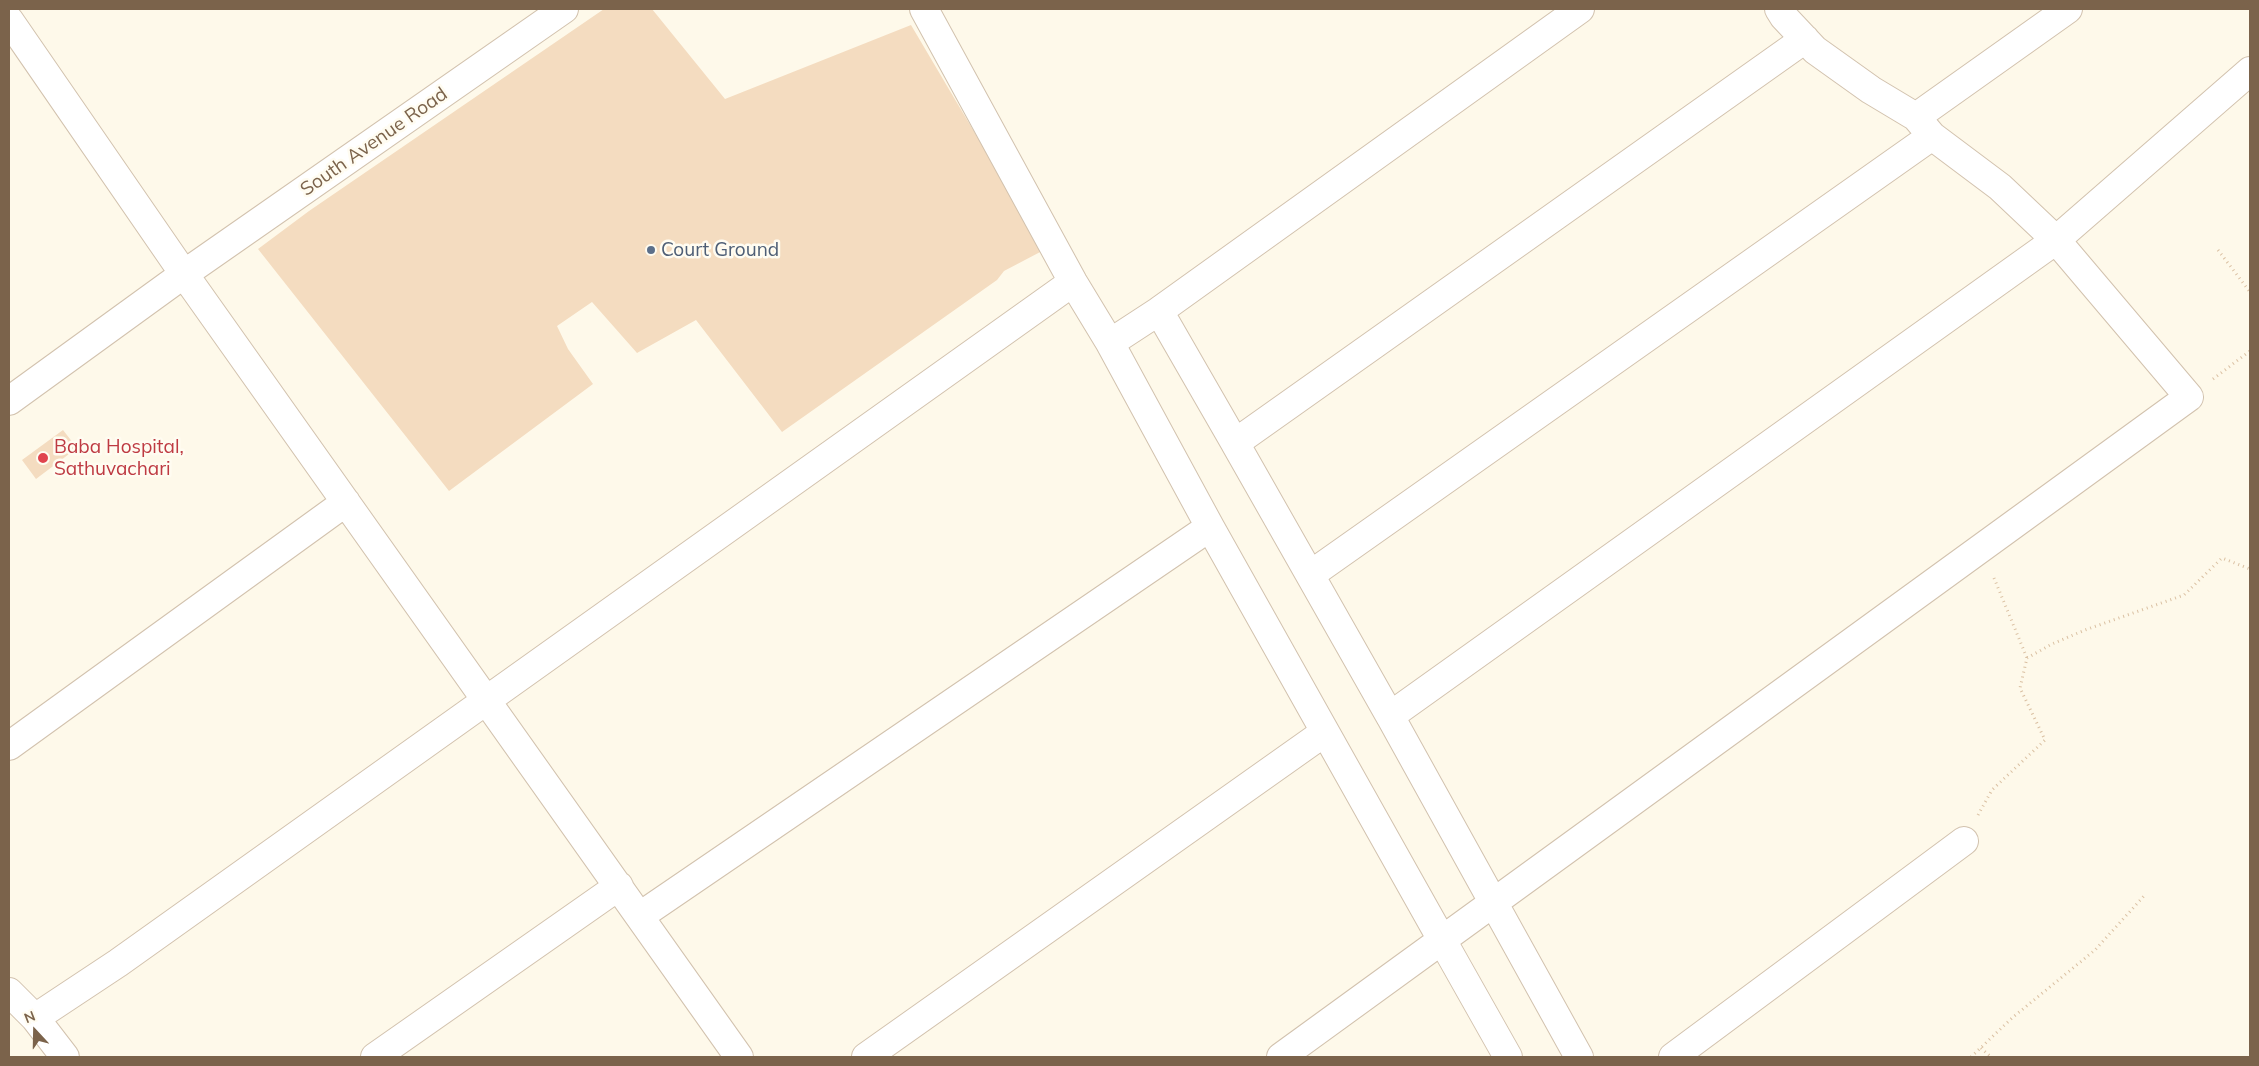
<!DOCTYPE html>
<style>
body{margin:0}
#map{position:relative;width:2259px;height:1066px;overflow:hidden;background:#fef9ea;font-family:Mulish,sans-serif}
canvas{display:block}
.frame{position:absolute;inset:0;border:10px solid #7b634b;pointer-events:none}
.north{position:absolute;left:10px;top:1006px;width:50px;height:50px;-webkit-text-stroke:4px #fffcf1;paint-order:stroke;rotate:339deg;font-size:14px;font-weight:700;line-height:20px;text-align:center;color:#7b634b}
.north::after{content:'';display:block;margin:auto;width:18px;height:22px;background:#7b634b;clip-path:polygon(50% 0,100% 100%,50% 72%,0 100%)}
</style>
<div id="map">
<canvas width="2259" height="1066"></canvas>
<div class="frame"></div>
<div class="north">N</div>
</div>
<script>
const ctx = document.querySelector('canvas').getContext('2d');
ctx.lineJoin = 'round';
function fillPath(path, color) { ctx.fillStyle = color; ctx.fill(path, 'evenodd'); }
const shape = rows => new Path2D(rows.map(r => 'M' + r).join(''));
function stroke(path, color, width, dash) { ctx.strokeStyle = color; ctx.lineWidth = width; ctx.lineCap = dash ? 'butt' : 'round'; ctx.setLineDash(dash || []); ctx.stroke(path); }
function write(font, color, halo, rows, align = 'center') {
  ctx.font = font + ' Mulish,sans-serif'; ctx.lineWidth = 5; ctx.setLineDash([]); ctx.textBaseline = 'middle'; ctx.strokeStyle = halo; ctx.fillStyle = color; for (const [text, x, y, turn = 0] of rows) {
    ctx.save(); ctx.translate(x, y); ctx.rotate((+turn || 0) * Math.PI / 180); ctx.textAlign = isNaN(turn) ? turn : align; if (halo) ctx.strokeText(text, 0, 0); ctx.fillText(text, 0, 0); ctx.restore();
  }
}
fillPath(shape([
 [604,9,652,9,725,99,911,25,1044,250,1004,271,997,280,782,432,696,320,637,353,592,302,557,326,568,349,593,384,449,491,258,249,309,211],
 [63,430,77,448,36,479,22,460]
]), '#f4dcc0');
const minor = shape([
 [924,9,1073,282,1110,343,1210,527,1442,940,1281,1057],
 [1779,9,1784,17,1815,50,1871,90,1916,117,1932,136,2000,187,2056,240,2250,71],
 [9,20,184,274,739,1057],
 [1916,117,2068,9],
 [1110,343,1159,311],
 [9,401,184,274,564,9],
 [1235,443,1159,311,1580,9],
 [1310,575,1235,443,1805,39],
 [1390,716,1579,1057],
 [9,746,346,502],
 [640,916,1210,527],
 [9,992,35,1018,65,1057],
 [35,1018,118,963,1073,282],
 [375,1057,619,886],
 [866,1057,1325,732],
 [1508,1057,1442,940,2189,397,2056,240,1390,716,1310,575,1932,136],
 [1673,1057,1964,841]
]);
stroke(minor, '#d2c2ae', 30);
stroke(shape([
 [2218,250,2250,292],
 [2213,379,2250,351],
 [1994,578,2027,658],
 [1978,815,1992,790,2045,740,2020,688,2027,658,2052,644,2085,630,2184,595,2222,558,2250,569],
 [1981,1048,1991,1057],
 [1971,1057,2012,1018,2095,950,2144,896]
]), '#dac0a2', 3, [1, 4]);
stroke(minor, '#fff', 28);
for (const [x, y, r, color] of [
 [651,250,5,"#5c6f8a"],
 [43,458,6,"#e0444e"]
]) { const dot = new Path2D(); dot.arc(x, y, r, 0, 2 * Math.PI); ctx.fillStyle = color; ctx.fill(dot); stroke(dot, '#fffcf1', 2); }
write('19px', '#7b634b', '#fffcf1', [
 ["South Avenue Road",374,142,-35]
]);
write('19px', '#4e5e75', '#fffcf1', [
 ["Court Ground",661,250]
], 'left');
write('19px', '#be3a42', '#fffcf1', [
 ["Baba Hospital,",54,447],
 ["Sathuvachari",54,469]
], 'left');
</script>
